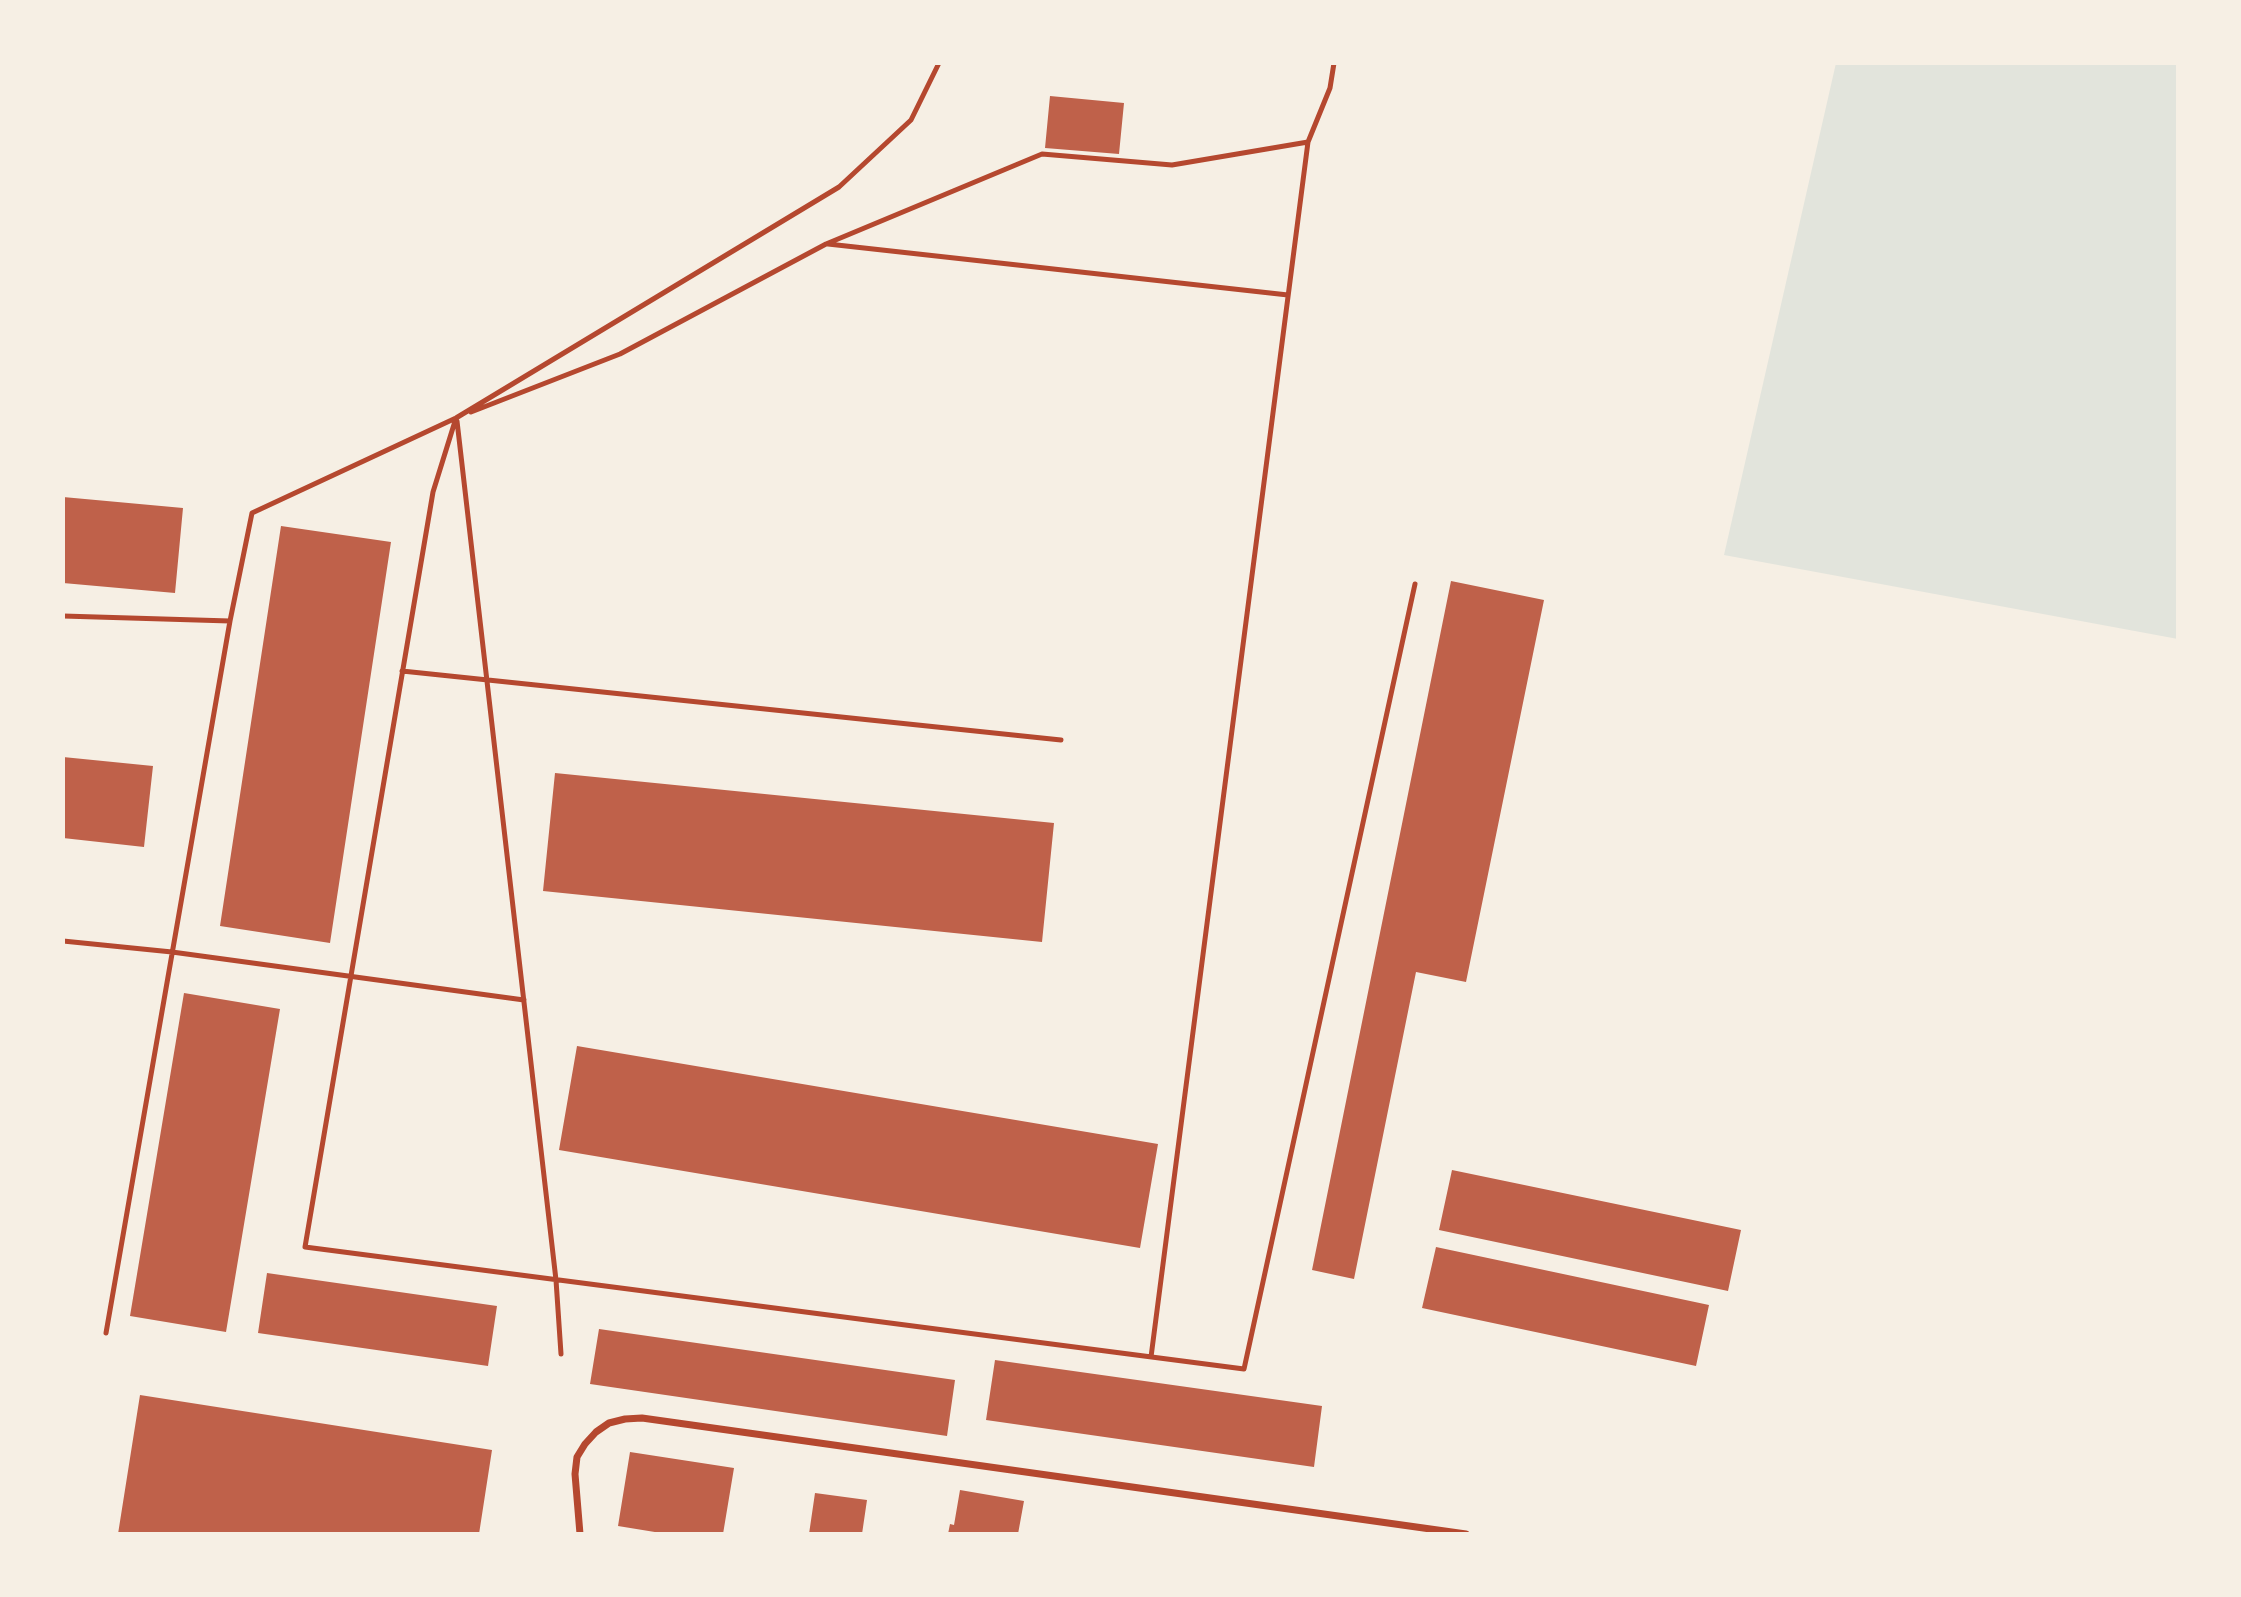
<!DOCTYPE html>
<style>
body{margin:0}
#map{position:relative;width:2241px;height:1597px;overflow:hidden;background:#f6efe4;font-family:"Archivo Narrow",sans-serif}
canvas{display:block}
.frame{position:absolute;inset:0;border:65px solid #f6efe4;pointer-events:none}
</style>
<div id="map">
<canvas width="2241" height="1597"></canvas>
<div class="frame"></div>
</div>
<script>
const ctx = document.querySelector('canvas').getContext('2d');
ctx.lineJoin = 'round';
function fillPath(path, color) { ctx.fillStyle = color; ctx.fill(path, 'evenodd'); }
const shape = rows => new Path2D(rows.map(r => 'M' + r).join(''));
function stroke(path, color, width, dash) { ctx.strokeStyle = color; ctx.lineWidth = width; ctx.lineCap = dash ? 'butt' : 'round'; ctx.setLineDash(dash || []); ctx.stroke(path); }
fillPath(shape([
 [1836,63,2178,63,2178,639,1724,555]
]), '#e2e4dc');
fillPath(shape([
 [1050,96,1124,103,1119,154,1045,148],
 [63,497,183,508,175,593,63,583],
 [281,526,391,542,330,943,220,926],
 [1451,581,1544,600,1466,982,1416,972,1354,1279,1312,1270],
 [63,757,153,766,144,847,63,838],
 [555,773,1054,823,1042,942,543,891],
 [184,993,280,1009,226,1332,130,1316],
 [577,1046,1158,1144,1140,1248,559,1150],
 [1452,1170,1741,1230,1728,1291,1439,1230],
 [1436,1247,1709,1305,1696,1366,1422,1308],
 [267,1273,497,1306,488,1366,258,1333],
 [599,1329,955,1380,947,1436,590,1384],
 [995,1360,1322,1406,1314,1467,986,1420],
 [140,1395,492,1450,479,1534,118,1534],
 [630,1452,734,1468,723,1534,667,1534,618,1526],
 [960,1490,1024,1501,1018,1534,948,1534,950,1524,954,1525],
 [815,1493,867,1500,862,1534,809,1534]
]), '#bf614a');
stroke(shape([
 [828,244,1288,295],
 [471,412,620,354,826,244,1042,154,1172,165,1308,142],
 [456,418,433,492,305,1247,1244,1369,1415,584],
 [457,421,556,1280,561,1354],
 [63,616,230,621],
 [402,671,1061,740],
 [63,941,172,952,524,1000],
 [106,1333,230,621,252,513,456,418,839,187,911,120,939,63],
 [1151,1357,1308,142,1330,88,1334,63]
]), '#b5482f', 5);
stroke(shape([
 [580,1534,575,1474,577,1457,585,1444,596,1432,609,1423,625,1419,642,1418,1466,1534]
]), '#b5482f', 7);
</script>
